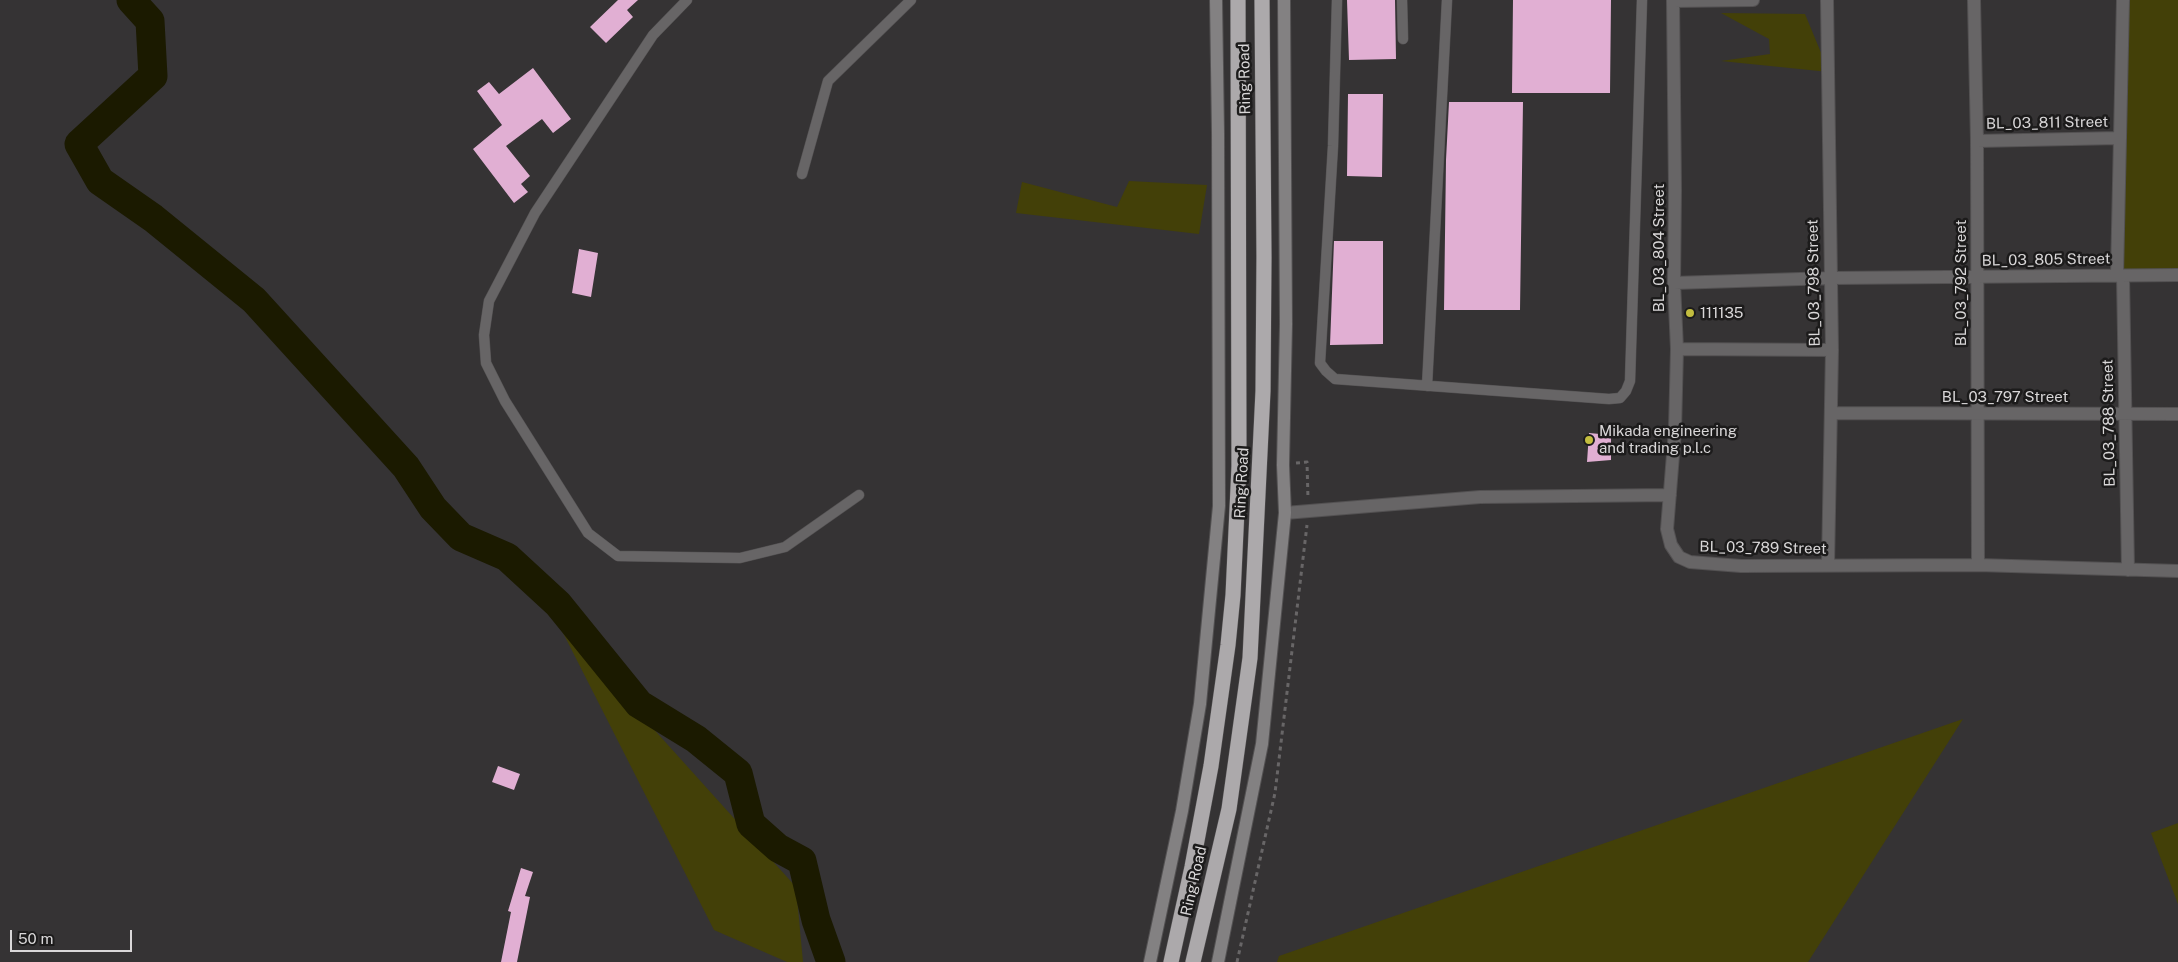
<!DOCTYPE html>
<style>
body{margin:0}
#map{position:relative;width:2178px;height:962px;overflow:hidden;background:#353334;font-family:"Public Sans",sans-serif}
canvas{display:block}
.scale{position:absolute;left:10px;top:930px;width:122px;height:22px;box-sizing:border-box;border:2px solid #d9d7d8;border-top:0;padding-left:6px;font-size:15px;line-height:18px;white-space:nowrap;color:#d9d7d8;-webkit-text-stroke:4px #1c1b1b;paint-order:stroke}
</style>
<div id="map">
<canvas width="2178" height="962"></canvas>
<div class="scale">50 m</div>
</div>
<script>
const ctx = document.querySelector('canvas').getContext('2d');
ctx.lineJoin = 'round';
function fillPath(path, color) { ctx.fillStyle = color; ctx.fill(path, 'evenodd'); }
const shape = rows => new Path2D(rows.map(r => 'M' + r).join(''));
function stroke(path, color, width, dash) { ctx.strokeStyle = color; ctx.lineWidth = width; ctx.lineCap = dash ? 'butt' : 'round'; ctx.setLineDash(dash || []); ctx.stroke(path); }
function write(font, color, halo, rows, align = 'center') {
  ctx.font = font + ' "Public Sans",sans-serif'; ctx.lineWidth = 5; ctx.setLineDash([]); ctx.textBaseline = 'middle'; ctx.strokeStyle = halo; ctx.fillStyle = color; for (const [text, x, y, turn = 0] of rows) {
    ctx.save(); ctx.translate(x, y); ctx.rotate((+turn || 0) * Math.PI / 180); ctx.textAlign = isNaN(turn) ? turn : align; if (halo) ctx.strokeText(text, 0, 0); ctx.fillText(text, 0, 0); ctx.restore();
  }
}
fillPath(shape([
 [2116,0,2178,0,2178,277,2118,278],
 [1721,13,1805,14,1829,72,1721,61,1770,54,1769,39],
 [1129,181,1207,185,1199,234,1016,213,1022,182,1117,207],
 [558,623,796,887,803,962,787,962,714,930],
 [1963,719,1808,962,1277,962,1279,956],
 [2178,823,2178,904,2151,833]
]), '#434008');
stroke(shape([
 [131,0,150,21,153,76,79,144,100,181,153,218,254,300,406,467,433,508,461,537,507,557,558,604,639,704,696,739,738,773,751,824,778,848,802,861,816,920,831,962]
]), '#1b1a00', 29);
fillPath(shape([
 [618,0,638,0,627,10,633,17,606,43,590,27],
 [1347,0,1395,0,1396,59,1349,60],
 [1513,0,1611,0,1610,93,1512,93],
 [533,68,571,119,553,133,542,119,506,146,530,176,521,184,528,192,514,203,473,149,502,125,477,91,489,82,499,94],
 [1348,94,1383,94,1382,177,1347,176],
 [1449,102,1523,102,1520,310,1444,310,1446,160],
 [1334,241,1383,241,1383,344,1330,345],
 [579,249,598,253,591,297,572,293],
 [1589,433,1611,435,1611,460,1587,462],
 [498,766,520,774,514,790,492,782],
 [521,868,533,872,525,896,530,897,517,962,501,962,511,912,508,911]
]), '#e1afd3');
const lane = shape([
 [687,0,653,35,535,213,489,301,484,335,486,363,505,401,588,533,618,556,740,558,785,547,859,495],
 [1337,0,1333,146,1320,363,1326,371,1335,379,1609,399,1620,398,1626,391,1630,381,1642,0],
 [1402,0,1403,39],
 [802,174,828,81,911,0],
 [1427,386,1447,0]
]);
const street = shape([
 [1673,0,1675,190,1674,283,1677,349,1675,430,1667,529,1671,545,1679,557,1690,562,1741,566,1978,565,2178,571],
 [1827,0,1832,350,1828,565],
 [1974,0,1977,141,1978,565],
 [1673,1,1753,0],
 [1977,141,2118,138],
 [2117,275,2123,0],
 [2123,276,2128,570],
 [1674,283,1832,278,2178,275],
 [1677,349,1832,350],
 [1831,413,2178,414],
 [1285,513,1480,497,1670,495]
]);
const secondary = shape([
 [1150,962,1182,811,1200,704,1219,506,1218,133,1216,0],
 [1218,962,1262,744,1285,513,1283,465,1286,324,1284,0]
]);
const highway = shape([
 [1171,962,1192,867,1211,766,1228,645,1233,595,1239,466,1238,0],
 [1193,962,1229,809,1250,658,1263,391,1264,257,1262,0]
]);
stroke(lane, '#535152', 11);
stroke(street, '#535152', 14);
stroke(secondary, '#535152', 14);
stroke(highway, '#535152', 16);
stroke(shape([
 [1296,463,1307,462,1308,499],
 [1237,962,1275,793,1307,525]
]), '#686667', 3, [4, 4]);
stroke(lane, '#676566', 10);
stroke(street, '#676566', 12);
stroke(secondary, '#838182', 12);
stroke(highway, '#aca9ab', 15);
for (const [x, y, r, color] of [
 [1690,313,5,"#c3bd3f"],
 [1589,440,5,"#c3bd3f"]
]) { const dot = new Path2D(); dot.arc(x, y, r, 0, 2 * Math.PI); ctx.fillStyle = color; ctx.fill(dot); stroke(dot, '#1c1b1b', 2); }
write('15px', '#d9d7d8', '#1c1b1b', [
 ["Ring Road",1245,79,-91],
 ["BL_03_811 Street",2047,123,-1],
 ["BL_03_804 Street",1659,248,-90],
 ["BL_03_805 Street",2046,260,-1],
 ["BL_03_798 Street",1814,283,-91],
 ["BL_03_792 Street",1961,283,-90],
 ["BL_03_797 Street",2005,397],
 ["BL_03_788 Street",2109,423,-91],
 ["Ring Road",1242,483,-87],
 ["BL_03_789 Street",1763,548,1],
 ["Ring Road",1194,881,-77]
]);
write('15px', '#d9d7d8', '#1c1b1b', [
 ["111135",1700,313],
 ["Mikada engineering",1599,431],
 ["and trading p.l.c",1599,448]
], 'left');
</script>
